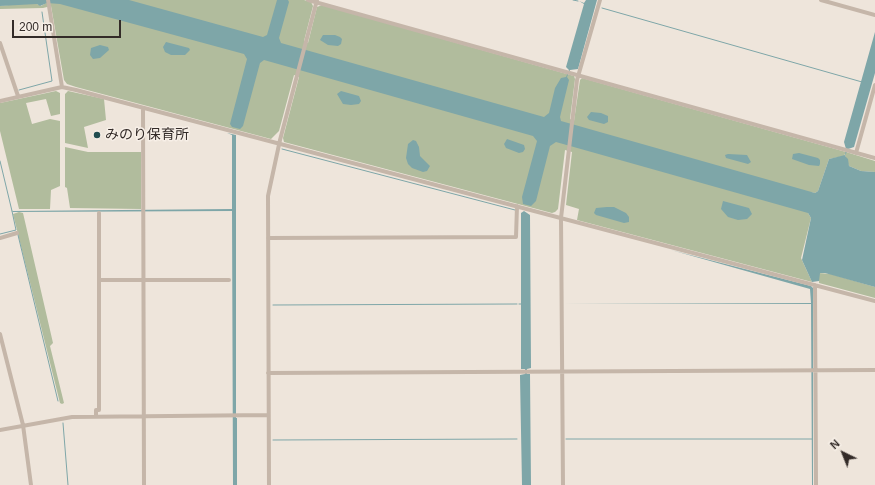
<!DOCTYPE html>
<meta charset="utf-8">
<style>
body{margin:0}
#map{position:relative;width:875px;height:485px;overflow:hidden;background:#eee5db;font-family:Helvetica,sans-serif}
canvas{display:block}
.north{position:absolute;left:823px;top:433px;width:40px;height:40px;-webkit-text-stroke:3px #f7efe7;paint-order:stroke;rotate:317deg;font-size:11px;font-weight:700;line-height:16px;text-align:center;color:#332b28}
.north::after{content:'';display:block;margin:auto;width:14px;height:18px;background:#332b28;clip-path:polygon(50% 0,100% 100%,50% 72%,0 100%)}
.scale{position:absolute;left:12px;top:20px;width:109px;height:18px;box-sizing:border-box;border:2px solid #332b28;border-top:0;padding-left:5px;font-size:12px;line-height:14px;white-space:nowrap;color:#332b28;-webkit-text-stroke:3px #f7efe7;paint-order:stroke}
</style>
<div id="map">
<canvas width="875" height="485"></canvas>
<div class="north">N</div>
<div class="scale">200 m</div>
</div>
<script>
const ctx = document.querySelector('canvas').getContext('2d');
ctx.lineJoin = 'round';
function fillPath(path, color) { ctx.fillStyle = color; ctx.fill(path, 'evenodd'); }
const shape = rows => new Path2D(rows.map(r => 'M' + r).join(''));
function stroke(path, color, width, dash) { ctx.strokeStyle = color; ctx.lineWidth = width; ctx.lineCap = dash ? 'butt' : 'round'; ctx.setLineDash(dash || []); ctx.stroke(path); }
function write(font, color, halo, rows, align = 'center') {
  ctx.font = font + ' Helvetica,"Noto Sans JP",sans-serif'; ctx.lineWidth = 3; ctx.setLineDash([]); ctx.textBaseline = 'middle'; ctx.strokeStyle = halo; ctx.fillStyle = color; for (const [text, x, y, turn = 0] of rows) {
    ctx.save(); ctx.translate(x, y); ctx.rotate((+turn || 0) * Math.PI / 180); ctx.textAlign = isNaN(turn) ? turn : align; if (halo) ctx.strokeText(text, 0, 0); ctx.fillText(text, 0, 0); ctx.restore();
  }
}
fillPath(shape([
 [51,0,304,0,311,2,313,6,304,41,308,43,317,7,322,5,574,76,575,79,570,119,574,121,580,80,582,78,846,152,844,156,829,159,818,191,815,193,810,192,808,213,811,218,801,258,812,282,577,220,579,209,566,205,572,152,565,150,558,209,555,212,552,213,284,142,283,138,299,77,294,75,279,131,271,139,76,87,67,84,64,80,51,6,43,8,0,9,0,6,17,4,37,4,41,6],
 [56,91,60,93,60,114,51,116,46,99,26,103,32,124,50,119,60,121,60,186,51,190,50,209,19,209,0,131,0,103],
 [68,91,104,99,106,120,84,127,88,148,65,143,65,94],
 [65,147,88,152,141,152,141,209,70,208,67,188,65,187],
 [846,152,875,161,875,172,861,171,849,166,845,156],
 [19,212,23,213,53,343,50,346,64,403,62,404,60,403,13,214],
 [819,273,831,274,875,287,875,298,819,283]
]), '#b1bc9d');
fillPath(shape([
 [0,0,129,0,263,37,267,35,277,0,288,0,289,2,279,38,281,43,544,117,549,113,555,88,561,78,566,77,569,70,566,67,584,4,579,1,584,3,586,0,597,0,578,69,570,70,567,77,569,80,560,117,561,121,815,193,818,191,829,159,845,155,846,149,844,142,875,32,875,73,854,147,848,149,845,156,848,159,849,166,861,171,875,172,875,287,825,273,820,273,819,281,812,282,802,260,811,218,808,213,556,142,550,146,536,201,531,206,523,204,522,197,537,141,533,136,264,60,260,63,243,126,240,129,232,127,230,124,247,59,244,54,60,4,47,3,40,6,37,4,0,6],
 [323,35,335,35,340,37,342,39,341,44,338,46,328,45,320,40],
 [166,42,189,48,190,50,185,55,171,55,165,52,163,47],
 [100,45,108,47,109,50,100,58,93,59,90,55,91,48],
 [341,91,359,96,361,101,359,104,351,105,343,104,337,94],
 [591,112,601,113,608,116,608,122,604,124,589,120,587,117],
 [227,133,236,135,236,418,237,418,237,485,233,485,232,211,13,212,12,211,232,209,232,135],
 [507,139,524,145,525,149,523,152,519,153,506,148,504,144],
 [413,140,416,141,419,147,420,156,430,166,427,171,423,172,412,168,408,164,406,158,408,144],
 [799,153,818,158,820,160,820,164,819,166,809,165,792,159,793,154],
 [728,154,747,155,751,162,748,164,726,158,725,155],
 [723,201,749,208,752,214,747,219,738,220,728,217,721,209],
 [607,207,614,207,626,213,629,217,629,222,624,223,596,215,594,213,596,208],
 [524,211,530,215,531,368,527,369,527,374,530,374,531,485,522,485,520,376,520,375,525,374,525,369,521,369,521,213],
 [671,250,811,286,813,288,813,485,812,485,811,304,564,304,811,303,810,289]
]), '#7ea6a8');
stroke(shape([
 [573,0,578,1],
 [602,8,862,82],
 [19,90,52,81,42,12],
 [282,149,515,210],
 [0,161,12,211],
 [0,234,16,230,12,211],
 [18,235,58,401],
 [519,304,521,304],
 [273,305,517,304],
 [63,423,68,485],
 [566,439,812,439],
 [273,440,517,439]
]), '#7ea6a8', 1);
stroke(shape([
 [48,0,62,87],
 [308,0,875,158],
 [821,0,875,15],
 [0,43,18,96],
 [0,101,62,87,76,90,875,301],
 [143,108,144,485],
 [856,153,875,85],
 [0,238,17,233],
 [268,238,516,237,517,206],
 [99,280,229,280],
 [815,285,816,485],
 [0,334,23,425,31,485],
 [268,373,875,370],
 [96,416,96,410,99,410,99,213],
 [0,430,72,417,268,415],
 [269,485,268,196,280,140,317,0],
 [563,485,561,218,577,80,600,0]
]), '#c5b6a9', 4);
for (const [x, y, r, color] of [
 [97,135,4,"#224d50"]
]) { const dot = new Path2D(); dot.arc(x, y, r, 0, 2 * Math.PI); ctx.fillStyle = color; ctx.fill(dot); stroke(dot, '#f7efe7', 1.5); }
write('14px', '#332b28', '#f7efe7', [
 ["みのり保育所",105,135]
], 'left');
</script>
